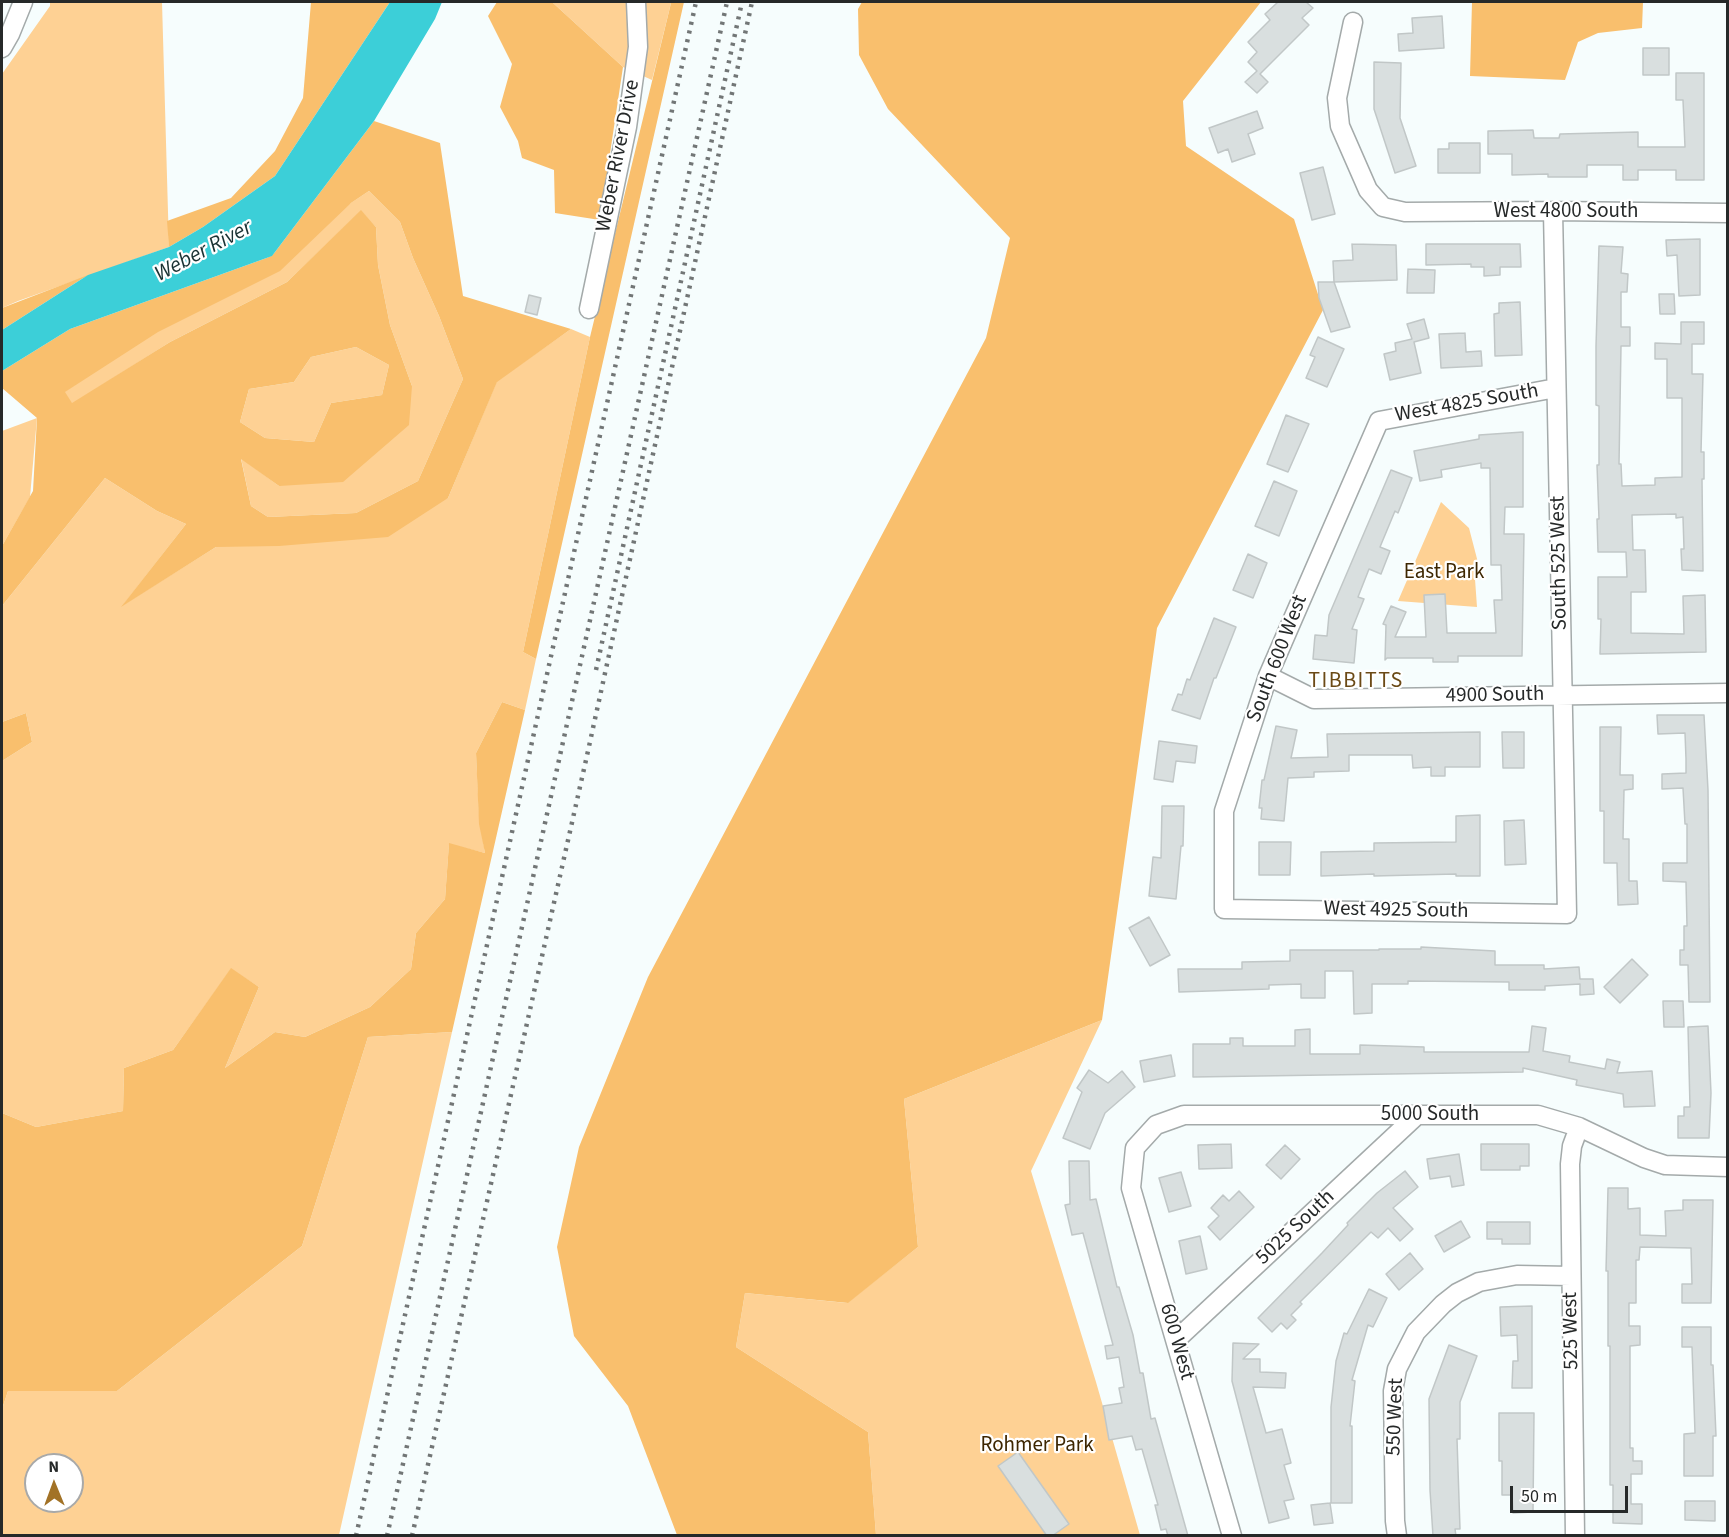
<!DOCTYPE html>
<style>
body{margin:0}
#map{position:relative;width:1729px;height:1537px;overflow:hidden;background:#f6fdfd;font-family:"Source Sans 3",sans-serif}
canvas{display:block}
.frame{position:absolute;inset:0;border:3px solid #262929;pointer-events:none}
.north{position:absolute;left:24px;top:1453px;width:60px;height:60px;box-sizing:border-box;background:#fff;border:2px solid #a8a9a9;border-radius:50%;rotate:359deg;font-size:16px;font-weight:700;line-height:24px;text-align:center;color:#262929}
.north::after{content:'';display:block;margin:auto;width:21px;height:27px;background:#a27226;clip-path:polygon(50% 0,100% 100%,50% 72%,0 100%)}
.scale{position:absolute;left:1510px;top:1486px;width:118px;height:27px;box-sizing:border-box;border:3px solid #262929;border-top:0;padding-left:8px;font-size:18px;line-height:21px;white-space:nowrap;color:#262929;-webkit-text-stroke:4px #fff;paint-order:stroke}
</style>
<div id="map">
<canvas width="1729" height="1537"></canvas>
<div class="frame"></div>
<div class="north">N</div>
<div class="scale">50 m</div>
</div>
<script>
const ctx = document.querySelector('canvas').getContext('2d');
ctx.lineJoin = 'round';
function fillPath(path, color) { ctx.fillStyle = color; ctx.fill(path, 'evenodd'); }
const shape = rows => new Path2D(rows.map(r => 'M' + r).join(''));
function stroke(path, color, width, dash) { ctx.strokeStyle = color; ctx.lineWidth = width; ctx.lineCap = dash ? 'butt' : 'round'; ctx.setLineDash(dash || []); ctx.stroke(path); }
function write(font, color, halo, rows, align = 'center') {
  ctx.font = font + ' "Source Sans 3",sans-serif'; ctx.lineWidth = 4.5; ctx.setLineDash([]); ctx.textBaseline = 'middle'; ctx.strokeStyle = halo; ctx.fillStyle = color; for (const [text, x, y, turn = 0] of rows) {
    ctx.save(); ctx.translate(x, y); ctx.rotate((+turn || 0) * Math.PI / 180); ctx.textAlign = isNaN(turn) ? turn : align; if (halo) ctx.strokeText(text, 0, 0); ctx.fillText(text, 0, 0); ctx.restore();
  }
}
fillPath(shape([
 [50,2,162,2,169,247,18,301,2,308,2,74,50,6],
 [552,2,668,2,671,3,652,80,623,67],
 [369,191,400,222,413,258,439,316,463,379,418,481,356,513,268,517,251,506,241,458,279,486,412,386,390,325,378,265,376,227,361,211,287,282,170,342,72,404,64,392],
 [571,329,590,337,523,652,536,659,525,710,502,702,476,753,479,815,485,853,449,844,445,899,416,933,411,969,370,1007,305,1037,275,1032,225,1068,259,987,231,969,173,1050,124,1068,123,1111,36,1127,2,1113,2,761,32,742,26,713,2,722,2,606,105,478,157,511,186,524,123,605,216,547,448,498,497,381],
 [356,347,389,365,382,395,331,403,314,442,265,438,240,422,249,389,294,382,311,357],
 [37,418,30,497,2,546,2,431],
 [1441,502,1469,528,1482,578,1475,579,1477,607,1398,601],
 [1102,1020,1031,1171,1096,1382,1140,1535,876,1535,868,1432,736,1347,745,1293,847,1303,918,1247,904,1099],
 [452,1032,339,1535,2,1535,2,1409,8,1391,117,1391,302,1246,368,1037],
 [36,1465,72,1465,72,1501,36,1501]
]), '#fed194');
fillPath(shape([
 [311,2,390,2,275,176,203,227,169,247,167,221,231,198,275,151,303,98],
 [497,2,552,2,623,67,600,220,555,213,554,170,522,158,518,141,500,107,512,64,488,16],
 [668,2,684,2,536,659,523,652,590,337,671,3],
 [862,2,1261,2,1183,101,1186,146,1294,219,1323,310,1157,628,1102,1020,904,1099,918,1247,848,1303,745,1293,736,1347,868,1432,876,1535,677,1535,628,1406,574,1336,557,1247,579,1147,648,977,986,338,1010,238,888,109,859,55,858,9],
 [1472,2,1643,2,1642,28,1598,33,1578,42,1565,80,1470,76],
 [374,121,440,143,463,296,571,329,497,382,448,498,388,537,279,546,216,547,121,607,186,524,157,511,105,478,2,606,2,546,33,491,37,418,2,388,2,371,70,329,272,256],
 [369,191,400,222,413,258,439,316,463,379,418,481,356,513,268,517,251,506,241,459,279,486,343,482,409,425,412,386,390,325,378,265,376,227,361,210,287,282,170,342,72,403,65,392,158,332,280,271,351,203],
 [356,347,389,365,382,395,331,403,314,442,265,438,240,422,249,389,294,382,311,357],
 [88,275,2,330,2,308],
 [502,702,525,710,452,1032,368,1037,302,1246,117,1391,8,1391,2,1409,2,1113,36,1127,123,1111,124,1068,173,1050,231,968,259,987,225,1068,275,1032,305,1037,370,1007,411,969,416,933,445,899,449,843,485,853,479,824,476,753],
 [26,713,32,742,2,761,2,722]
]), '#f9bf6d');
fillPath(shape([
 [390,2,442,2,435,19,374,121,272,256,70,329,2,371,2,330,88,275,169,247,203,227,275,176]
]), '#3ccfd8');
const building = shape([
 [1278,2,1306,2,1313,8,1302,18,1309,25,1260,74,1268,82,1257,93,1245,82,1257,71,1248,62,1257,52,1248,42,1270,20,1265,14,1278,2],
 [1442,16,1444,48,1399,51,1398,34,1413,33,1412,18,1442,16],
 [1643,48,1669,48,1669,75,1643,75,1643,48],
 [1374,62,1401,63,1400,118,1416,166,1395,173,1374,109,1374,62],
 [1676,73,1704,73,1704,180,1676,180,1676,170,1638,170,1638,180,1623,180,1623,165,1587,165,1587,177,1548,177,1548,174,1512,175,1512,154,1488,154,1488,131,1533,130,1534,138,1559,138,1560,134,1638,132,1638,147,1685,147,1683,100,1676,100,1676,73],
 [1257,111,1263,128,1248,134,1255,154,1232,162,1228,149,1218,153,1209,128,1257,111],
 [1449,143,1480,143,1480,173,1438,173,1438,149,1449,149,1449,143],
 [1323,167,1335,214,1312,220,1300,173,1323,167],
 [1700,239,1700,295,1679,296,1677,255,1667,256,1666,240,1700,239],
 [1352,244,1396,245,1397,280,1334,282,1350,327,1331,332,1319,298,1318,282,1334,282,1333,261,1353,260,1352,244],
 [1426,244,1520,244,1521,267,1500,267,1500,275,1484,276,1484,267,1471,267,1471,264,1426,265,1426,244],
 [1599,246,1623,247,1621,273,1628,274,1627,292,1621,292,1621,327,1630,327,1630,346,1621,346,1619,464,1621,464,1622,486,1655,485,1655,478,1682,477,1682,398,1667,398,1667,359,1655,359,1655,343,1681,344,1681,322,1704,322,1704,344,1692,344,1692,374,1703,374,1701,452,1704,452,1704,479,1702,479,1703,571,1682,570,1681,549,1684,549,1683,517,1676,518,1676,514,1632,515,1633,550,1645,550,1646,592,1631,592,1631,633,1684,634,1683,596,1705,595,1706,652,1600,654,1601,619,1598,619,1598,577,1627,577,1626,552,1598,552,1597,519,1599,519,1597,465,1599,465,1599,406,1596,405,1596,346,1599,246],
 [1408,269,1435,270,1434,293,1407,293,1408,269],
 [1659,294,1674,294,1675,314,1660,314,1659,294],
 [529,295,541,298,537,315,525,312,529,295],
 [1520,302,1522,355,1495,356,1494,314,1499,313,1499,303,1520,302],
 [1424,319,1429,338,1414,342,1421,373,1390,380,1384,354,1396,351,1395,343,1412,339,1407,324,1424,319],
 [1465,333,1466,352,1481,351,1482,366,1441,368,1439,334,1465,333],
 [1318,337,1344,349,1327,387,1306,378,1315,357,1310,355,1318,337],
 [1286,415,1309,424,1288,472,1267,464,1286,415],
 [1523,432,1523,507,1505,507,1504,534,1524,534,1522,656,1458,656,1458,662,1433,662,1433,658,1387,658,1385,660,1386,625,1383,624,1391,606,1406,612,1395,637,1426,637,1424,595,1445,594,1447,633,1496,633,1494,600,1502,600,1501,565,1491,565,1490,468,1481,468,1481,463,1441,470,1442,477,1420,481,1414,451,1479,439,1479,435,1523,432],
 [1391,470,1412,478,1398,513,1395,511,1380,547,1390,551,1381,574,1369,569,1358,597,1364,599,1352,629,1357,630,1354,663,1313,659,1315,635,1327,636,1329,615,1391,470],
 [1274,481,1297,491,1279,536,1255,526,1274,481],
 [1248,554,1267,563,1253,598,1233,590,1248,554],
 [1214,618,1236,627,1216,678,1214,678,1200,719,1172,710,1178,694,1182,695,1187,679,1190,680,1214,618],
 [1657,715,1704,715,1708,790,1710,1002,1689,1002,1688,965,1680,965,1680,950,1684,950,1684,926,1687,926,1686,882,1663,881,1663,863,1687,863,1687,824,1685,824,1683,788,1662,789,1662,774,1686,773,1686,759,1685,733,1658,734,1657,715],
 [1276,726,1297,730,1291,758,1328,757,1327,734,1480,732,1480,767,1445,767,1445,776,1431,776,1431,767,1413,768,1412,755,1349,755,1349,771,1314,772,1314,777,1288,778,1284,821,1261,819,1262,808,1259,808,1262,780,1264,780,1276,726],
 [1600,727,1621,727,1620,775,1633,775,1633,789,1624,790,1623,839,1629,839,1629,881,1637,881,1638,904,1618,905,1617,863,1604,863,1604,811,1600,811,1600,727],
 [1502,732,1524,732,1524,768,1503,768,1502,732],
 [1159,741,1197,746,1195,763,1176,761,1173,782,1154,779,1159,741],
 [1162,806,1184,806,1183,846,1181,846,1176,899,1149,896,1153,857,1161,858,1162,806],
 [1480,815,1480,876,1456,876,1456,874,1374,876,1374,874,1321,876,1321,852,1374,851,1374,843,1456,842,1456,816,1480,815],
 [1524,820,1526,864,1505,865,1504,821,1524,820],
 [1259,842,1291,842,1290,875,1259,875,1259,842],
 [1149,917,1170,955,1150,966,1129,928,1149,917],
 [1421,947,1495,951,1495,965,1544,965,1544,969,1579,967,1580,979,1593,979,1594,994,1580,995,1580,984,1545,986,1545,990,1509,990,1509,982,1408,981,1408,984,1372,984,1372,1013,1354,1014,1353,971,1325,971,1325,998,1301,998,1301,984,1269,985,1269,989,1179,992,1178,969,1242,969,1242,962,1290,961,1290,950,1379,950,1379,949,1421,949,1421,947],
 [1632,959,1648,975,1620,1003,1604,987,1632,959],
 [1663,1001,1683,1001,1684,1027,1664,1027,1663,1001],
 [1532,1026,1546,1028,1543,1051,1570,1056,1569,1062,1605,1069,1607,1059,1620,1062,1617,1073,1652,1071,1655,1106,1624,1107,1623,1094,1576,1085,1577,1080,1523,1068,1523,1072,1193,1077,1193,1044,1230,1044,1230,1038,1243,1038,1243,1046,1295,1046,1295,1030,1310,1029,1310,1054,1360,1054,1360,1045,1424,1047,1424,1052,1529,1052,1532,1026],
 [1708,1026,1711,1093,1709,1138,1678,1138,1678,1116,1684,1116,1684,1107,1690,1107,1688,1027,1708,1026],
 [1171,1055,1175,1076,1144,1082,1140,1061,1171,1055],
 [1089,1070,1108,1083,1122,1071,1135,1087,1105,1113,1090,1149,1063,1138,1082,1092,1077,1088,1089,1070],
 [1231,1144,1232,1168,1199,1169,1198,1145,1231,1144],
 [1481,1144,1529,1144,1529,1166,1520,1166,1520,1170,1481,1170,1481,1144],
 [1285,1145,1300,1159,1281,1179,1266,1165,1285,1145],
 [1459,1154,1464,1185,1452,1187,1450,1176,1430,1179,1427,1159,1459,1154],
 [1069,1161,1089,1161,1090,1200,1096,1199,1117,1287,1119,1287,1133,1335,1140,1373,1143,1373,1151,1419,1155,1418,1188,1536,1168,1536,1166,1529,1161,1530,1155,1505,1158,1505,1142,1449,1136,1450,1132,1436,1109,1440,1103,1406,1122,1403,1119,1388,1124,1387,1119,1357,1107,1359,1105,1346,1113,1345,1083,1233,1072,1235,1065,1205,1070,1204,1069,1161],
 [1405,1171,1418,1187,1393,1208,1413,1229,1400,1241,1388,1228,1378,1238,1371,1232,1300,1302,1302,1304,1291,1315,1296,1320,1287,1329,1281,1323,1272,1332,1258,1318,1322,1253,1348,1225,1347,1223,1377,1193,1405,1171],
 [1181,1172,1191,1206,1169,1212,1159,1178,1181,1172],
 [1608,1188,1628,1188,1628,1209,1640,1208,1640,1235,1666,1236,1665,1211,1683,1210,1683,1200,1713,1200,1711,1303,1682,1303,1682,1284,1692,1284,1691,1248,1640,1247,1639,1260,1636,1260,1636,1303,1629,1303,1629,1326,1640,1326,1640,1345,1630,1346,1630,1448,1633,1448,1633,1461,1642,1461,1642,1474,1631,1474,1631,1504,1642,1504,1642,1524,1613,1523,1613,1485,1610,1485,1610,1346,1608,1346,1608,1271,1606,1271,1608,1188],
 [1239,1191,1254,1207,1220,1240,1208,1227,1219,1216,1211,1208,1223,1195,1229,1201,1239,1191],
 [1461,1221,1470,1237,1444,1252,1435,1236,1461,1221],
 [1487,1222,1530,1222,1530,1244,1502,1244,1502,1239,1487,1239,1487,1222],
 [1200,1236,1207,1269,1186,1274,1179,1241,1200,1236],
 [1410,1253,1423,1269,1399,1290,1386,1274,1410,1253],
 [1369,1289,1387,1298,1373,1327,1368,1325,1352,1380,1355,1381,1350,1426,1352,1426,1352,1503,1331,1503,1331,1407,1336,1361,1344,1333,1347,1334,1369,1289],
 [1532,1306,1532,1388,1512,1388,1513,1361,1518,1361,1517,1335,1501,1336,1500,1307,1532,1306],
 [1682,1327,1711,1327,1711,1365,1713,1365,1716,1436,1713,1436,1713,1476,1684,1476,1684,1434,1695,1433,1692,1347,1682,1347,1682,1327],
 [1233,1343,1259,1344,1243,1359,1260,1359,1260,1372,1286,1373,1285,1388,1253,1387,1266,1433,1282,1429,1291,1463,1284,1465,1294,1499,1284,1501,1289,1518,1269,1523,1232,1381,1233,1343],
 [1449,1345,1477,1356,1460,1402,1460,1439,1457,1439,1460,1529,1455,1529,1456,1536,1433,1536,1430,1490,1429,1399,1449,1345],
 [1499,1413,1534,1413,1533,1512,1513,1513,1512,1495,1502,1495,1502,1461,1499,1461,1499,1413],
 [1018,1452,1069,1524,1052,1536,1047,1536,998,1466,1018,1452],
 [1685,1501,1715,1501,1715,1521,1685,1520,1685,1501],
 [1330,1503,1333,1523,1314,1525,1311,1505,1330,1503]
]);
fillPath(building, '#d9dfdf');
stroke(building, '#c1c7c7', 1.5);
const minor = shape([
 [1353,22,1337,98,1340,126,1368,190,1383,207,1405,212,1553,211,1728,213],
 [2,48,10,34,23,2],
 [1553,211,1567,914,1224,909,1224,811,1268,676,1379,421,1556,388],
 [589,309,627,127,638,47,636,2],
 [1268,676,1314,699,1728,693],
 [1176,1340,1416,1116],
 [1232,1536,1131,1188,1135,1148,1156,1125,1184,1115,1538,1115,1579,1127,1644,1158,1665,1165,1728,1167],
 [1397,1536,1395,1521,1393,1391,1397,1369,1416,1332,1443,1304,1457,1293,1479,1282,1517,1275,1571,1276],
 [1575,1536,1570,1164,1572,1146,1579,1127]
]);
stroke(minor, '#a4aaaa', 21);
stroke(minor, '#fff', 18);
stroke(shape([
 [596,670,742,2],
 [356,1536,696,2],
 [387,1536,727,2],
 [412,1536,586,760,752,2]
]), '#727676', 4.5, [3, 6]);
write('21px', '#262929', '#fff', [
 ["Weber River Drive",619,156,-79],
 ["West 4800 South",1566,212],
 ["West 4825 South",1467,404,-10],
 ["South 525 West",1560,563,-91],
 ["South 600 West",1278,659,-69],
 ["4900 South",1495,696,-1],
 ["West 4925 South",1396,911,1],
 ["5000 South",1430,1115],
 ["5025 South",1296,1228,-43],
 ["525 West",1572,1331,-91],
 ["600 West",1176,1342,74],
 ["550 West",1396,1417,-88]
]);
write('21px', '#3d2601', '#fff', [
 ["East Park",1444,573],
 ["Rohmer Park",1037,1446]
]);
write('italic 22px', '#1a3233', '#fff', [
 ["Weber River",204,252,-28]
]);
ctx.letterSpacing = '1.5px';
write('22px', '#6b4a16', '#fff', [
 ["TIBBITTS",1356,682]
]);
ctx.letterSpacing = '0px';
</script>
